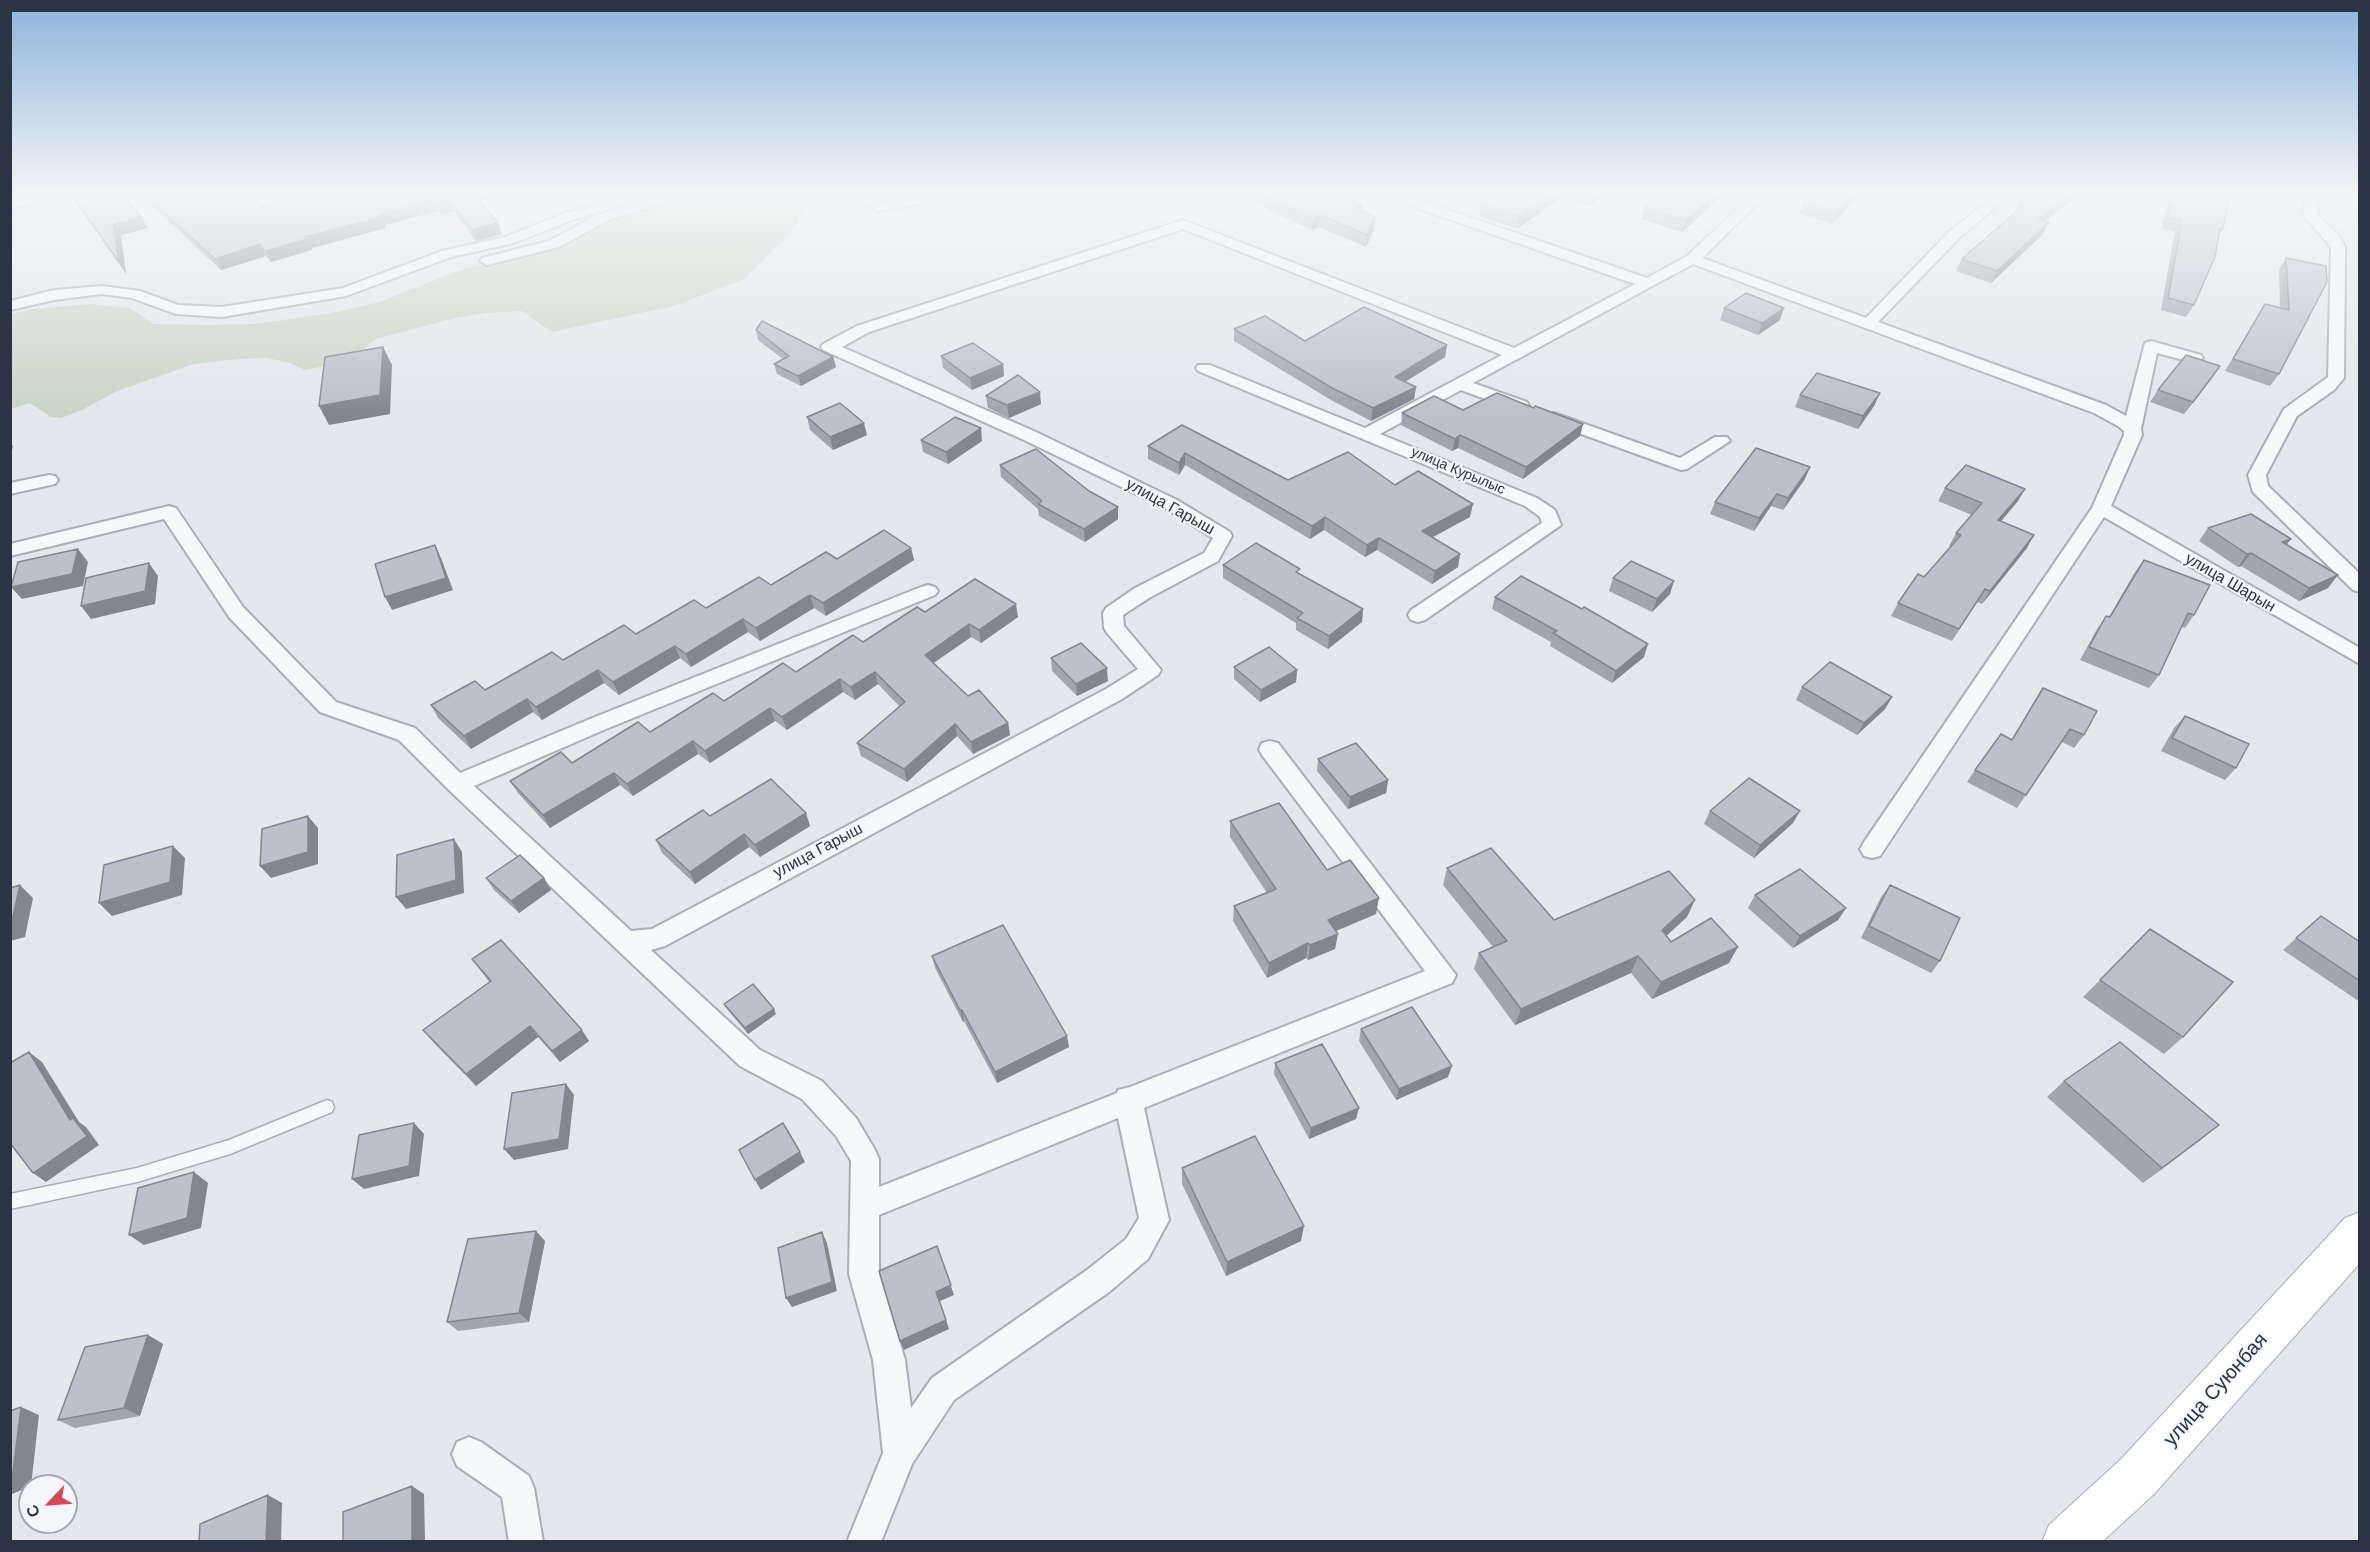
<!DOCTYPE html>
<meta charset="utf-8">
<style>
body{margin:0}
#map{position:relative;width:2370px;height:1552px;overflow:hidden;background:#e4e7ec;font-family:Helvetica,sans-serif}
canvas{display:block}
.frame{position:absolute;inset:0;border:12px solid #2b3445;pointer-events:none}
.north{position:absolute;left:18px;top:1474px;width:60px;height:60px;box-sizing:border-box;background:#f4f6f9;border:2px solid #a4a8b1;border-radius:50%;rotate:245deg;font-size:16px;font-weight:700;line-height:24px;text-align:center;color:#2b3445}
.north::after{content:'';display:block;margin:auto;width:21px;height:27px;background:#d1495b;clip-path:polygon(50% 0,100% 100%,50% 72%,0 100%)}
</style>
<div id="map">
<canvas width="2370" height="1552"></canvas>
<div class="frame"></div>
<div class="north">С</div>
</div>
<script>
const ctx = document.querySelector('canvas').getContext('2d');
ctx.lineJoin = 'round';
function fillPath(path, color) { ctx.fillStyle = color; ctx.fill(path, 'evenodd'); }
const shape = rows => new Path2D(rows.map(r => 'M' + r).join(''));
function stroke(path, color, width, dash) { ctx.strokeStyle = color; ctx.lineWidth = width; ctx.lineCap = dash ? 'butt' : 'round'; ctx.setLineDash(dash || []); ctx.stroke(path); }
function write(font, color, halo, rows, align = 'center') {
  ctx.font = font + ' Helvetica,sans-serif'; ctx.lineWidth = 4.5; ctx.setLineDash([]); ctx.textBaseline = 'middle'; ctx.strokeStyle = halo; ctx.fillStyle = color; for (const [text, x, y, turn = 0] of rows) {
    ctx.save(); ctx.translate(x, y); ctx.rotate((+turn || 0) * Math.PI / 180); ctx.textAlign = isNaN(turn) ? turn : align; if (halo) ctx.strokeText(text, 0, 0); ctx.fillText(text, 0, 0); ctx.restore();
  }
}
fillPath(shape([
 [686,196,804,196,806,204,794,229,744,279,674,306,552,332,522,311,486,313,455,318,376,339,349,361,305,370,290,363,267,358,238,359,194,364,117,391,82,410,61,418,51,417,30,403,11,409,11,314,34,309,91,304,130,308,153,324,207,325,255,324,331,313,380,302,460,270,523,256,615,218]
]), '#c9d6c5');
const service = shape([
 [327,1100,332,1102,334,1107,332,1112,230,1154,137,1182,10,1209,10,1194,137,1168,229,1140,327,1100]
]);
const minor = shape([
 [34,196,57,196,55,199,10,209,10,201,34,196],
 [257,196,269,196,281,212,279,215,269,215,257,196],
 [625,196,645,196,643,199,575,219,514,243,451,257,346,296,222,317,176,314,132,298,102,294,54,300,10,310,10,301,54,290,102,286,140,291,178,305,222,307,343,288,442,251,505,237,565,213,625,196],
 [660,196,680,196,678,199,609,220,559,247,487,265,480,261,482,258,549,241,599,214,660,196],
 [924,196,954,196,947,200,878,211,871,207,878,203,924,196],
 [1397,196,1408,196,1647,278,1687,256,1752,196,1765,196,1702,258,1866,318,1949,232,1995,196,2009,196,1959,238,1878,322,2106,405,2126,416,2145,343,2151,341,2201,355,2203,358,2195,363,2157,353,2141,429,2142,435,2111,506,2360,648,2360,664,2104,517,1880,856,1872,858,1864,856,1860,849,1864,842,2092,508,2124,435,2124,431,2118,426,2094,413,1693,264,1473,383,1527,402,1529,406,1527,410,1515,410,1461,390,1380,434,1537,498,1555,510,1561,525,1425,620,1418,622,1411,620,1408,615,1411,610,1542,523,1540,517,1525,506,1198,371,1196,368,1198,365,1210,365,1365,428,1502,355,1183,229,869,332,842,347,1036,432,1177,500,1230,532,1232,536,1218,561,1149,598,1123,615,1124,626,1161,670,1158,675,1122,699,665,946,651,950,760,1050,822,1081,856,1118,875,1150,879,1159,879,1187,1117,1093,1118,1090,1130,1087,1425,971,1262,755,1259,749,1262,743,1270,741,1278,743,1456,975,1452,983,1144,1108,1169,1220,1148,1259,1109,1292,954,1400,912,1464,881,1542,847,1542,883,1453,873,1360,849,1274,851,1161,836,1136,802,1099,740,1066,449,790,399,740,320,712,229,617,164,519,10,556,10,544,169,506,176,508,243,607,336,702,415,728,460,773,590,719,921,587,928,585,935,587,938,591,935,595,606,729,474,786,631,931,652,929,1106,689,1138,669,1107,633,1104,628,1103,613,1106,608,1135,588,1204,553,1213,538,1165,508,1024,440,823,350,821,347,823,344,857,326,1183,220,1514,348,1635,284,1397,201,1395,198,1397,196],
 [1118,1118,1139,1218,1126,1239,1087,1270,932,1378,911,1408,905,1360,879,1274,879,1215,1118,1118],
 [2305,196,2317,196,2317,214,2339,236,2345,247,2344,378,2334,390,2297,416,2266,475,2268,486,2360,574,2360,592,2353,590,2253,492,2248,475,2284,409,2328,377,2331,247,2303,215,2305,196],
 [1554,413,1680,458,1715,437,1727,437,1730,441,1687,469,1681,470,1548,422,1546,418,1548,414,1554,413],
 [49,475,55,476,58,480,55,484,10,494,10,483,49,475],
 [469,1437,481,1442,529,1476,534,1488,543,1542,509,1542,502,1497,457,1466,452,1454,457,1442,469,1437]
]);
const secondary = shape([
 [2360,1212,2360,1263,2154,1494,2102,1542,2042,1542,2049,1525,2120,1460,2345,1218,2360,1212]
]);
stroke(service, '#a9aeb7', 3);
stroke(minor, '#a9aeb7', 4);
stroke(secondary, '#a9aeb7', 2);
fillPath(service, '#f7f8fa');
fillPath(minor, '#f7f8fa');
fillPath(secondary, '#fff');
fillPath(shape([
 [72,196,141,217,148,228,121,235,126,274],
 [272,196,496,196,480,201,498,223,502,234,476,241,454,211,442,215,438,211,384,225,386,228,312,248,312,250,271,262,266,256,221,270,154,208,147,197,273,206,277,203],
 [1255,196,1343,196,1363,204,1362,211,1375,217,1374,229,1366,247,1319,227,1312,230,1255,203],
 [1493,196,1602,196,1590,206,1562,197,1517,229,1479,216,1481,204],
 [1658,196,1719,196,1718,199,1682,232,1641,219,1644,208],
 [1811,196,1860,196,1832,223,1799,214,1803,203],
 [1861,196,1890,196,1883,202],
 [1907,196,1923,196,1918,199],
 [2165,196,2230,196,2223,229,2218,237,2194,305,2186,317,2161,310,2175,231,2161,228,2169,197],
 [2020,198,2073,200,2045,221,2043,234,1991,283,1956,271,1962,259,2018,210,2015,209],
 [2286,258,2326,266,2279,374,2270,386,2225,371,2265,304,2280,308,2279,270],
 [1724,308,1780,320,1758,335,1720,320],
 [1234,329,1305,341,1447,345,1445,357,1405,382,1416,387,1414,399,1371,421,1331,400,1234,341],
 [756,330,833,357,836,367,801,386,777,374,774,364,783,359,758,340],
 [941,356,1003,364,1004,376,972,390,943,368],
 [2220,366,2212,378,2184,414,2150,402,2158,390],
 [1880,393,1874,406,1858,429,1795,407,1800,395],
 [986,396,1041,404,1009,418,988,408],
 [1534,408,1583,424,1580,436,1523,479,1458,448,1452,451,1401,425,1402,413,1463,410],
 [807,417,867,435,833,450,810,430],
 [1182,425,1288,480,1395,485,1470,517,1432,537,1460,554,1458,567,1432,584,1377,550,1365,557,1324,530,1310,539,1185,465,1179,475,1148,459,1148,446],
 [921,440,982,441,948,464,923,452],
 [1000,465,1118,519,1085,542,1039,516,1038,509,1001,477],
 [1805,479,1783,510,1771,506,1754,531,1710,514,1715,502],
 [1945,488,2018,501,2001,521,2027,548,1982,604,1977,602,1952,641,1891,616,1898,603,1924,577,1951,547,1949,546,1956,533,1972,515,1938,501],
 [2208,528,2286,545,2328,588,2299,601,2241,566,2238,567,2199,541],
 [911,548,914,560,826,616,814,608,760,641,748,632,691,667,680,658,619,695,604,683,542,720,533,712,471,749,438,718,431,705,485,690,563,660,771,585,837,559],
 [2144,560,2194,615,2185,628,2181,627,2159,675,2149,688,2080,660,2097,629,2106,616,2109,617,2135,572],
 [1223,565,1363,609,1362,622,1328,649,1296,630,1296,623,1223,578],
 [1613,578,1670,594,1652,612,1609,591],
 [1495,597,1644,657,1612,683,1550,646,1551,642,1492,609],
 [925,612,1018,617,981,643,971,637,934,663,968,696,1008,723,1010,735,973,754,957,736,907,782,861,756,857,743,899,706,878,684,855,700,843,692,787,730,775,721,710,763,698,754,633,796,620,785,550,828,518,793,510,781,572,763,650,732,796,672,863,642],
 [1051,658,1108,681,1077,696,1052,671],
 [1234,667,1297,670,1296,682,1260,702,1234,679],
 [1802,687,1892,697,1885,709,1857,735,1796,700],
 [2043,688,2084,735,2074,748,2062,742,2017,808,1967,782,1975,770,2012,739],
 [2185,716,2236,768,2225,780,2161,751,2174,728],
 [1318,759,1388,780,1386,793,1348,809,1317,771],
 [1710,811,1793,823,1754,858,1704,824],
 [710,816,810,826,760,857,749,847,695,884,662,853,656,840],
 [1230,821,1327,870,1376,914,1336,931,1335,949,1308,960,1306,958,1267,978,1233,921,1234,906,1267,893,1230,837],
 [1447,868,1554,920,1687,917,1666,936,1671,942,1729,963,1652,999,1631,973,1515,1025,1474,969,1479,953,1493,947,1443,885],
 [486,878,544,878,551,890,519,913,494,890],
 [1890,885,1940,961,1931,973,1861,938,1881,897],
 [1755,895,1846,908,1838,920,1793,948,1748,908],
 [2321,916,2360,942,2360,1002,2283,950],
 [932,956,1069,1047,997,1083,964,1021,963,1022,935,968],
 [472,959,589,1041,560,1062,538,1037,476,1086,433,1042,423,1030,489,982],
 [2100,980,2183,1037,2164,1054,2083,997],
 [724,1004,776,1014,748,1034,727,1009],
 [1361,1029,1448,1077,1396,1100,1359,1041],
 [1275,1063,1356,1119,1309,1139,1274,1074],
 [2064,1081,2219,1125,2143,1183,2047,1097],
 [1182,1168,1301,1241,1226,1276,1182,1184],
 [545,1241,529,1322,458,1331,447,1322],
 [148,1335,163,1344,140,1416,75,1428,58,1420]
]), '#a1a5ae');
fillPath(shape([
 [474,196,496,196,477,202],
 [1550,196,1562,196,1562,197,1517,229,1519,217],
 [1593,196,1602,196,1590,206],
 [1713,196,1719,196,1718,199,1682,232,1685,221],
 [1853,196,1860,196,1832,223,1836,212],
 [1885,196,1890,196,1883,202],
 [2069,196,2075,196,2073,200,2033,230,2038,219],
 [433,200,438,211,384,225,386,228,312,248,312,250,271,262,265,251,305,237,379,215],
 [449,200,454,211,442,215,437,204],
 [1363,204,1362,215,1355,208],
 [1320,215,1319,227,1312,230,1313,219],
 [141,217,148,228,121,235,126,274,119,262,113,224],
 [1375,217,1374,229,1366,247,1367,235],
 [2049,222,2043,234,1991,283,1997,271],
 [498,223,502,234,476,241,472,230],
 [260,244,266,256,221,270,215,259],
 [1784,308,1780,320,1758,335,1762,323],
 [1447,345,1445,357,1393,389,1395,377],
 [383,347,392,365,390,414,329,425,319,406],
 [833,357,836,367,801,386,798,376],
 [1003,364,1004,376,972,390,970,378],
 [2220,366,2212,378,2184,414],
 [1416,387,1414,399,1371,421,1373,408],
 [1040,392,1041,404,1009,418,1007,405],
 [1880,393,1874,406,1858,429,1863,416],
 [864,423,867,435,833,450,830,437],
 [1583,424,1580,436,1523,479,1526,467],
 [981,428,982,441,948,464,946,452],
 [1460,435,1458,448,1452,451,1455,439],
 [10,443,13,446,10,458],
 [1185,453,1185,465,1179,475,1179,463],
 [1810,467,1805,479,1783,510,1788,498],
 [2025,489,2018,501,1991,533,1998,520],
 [1777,494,1771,506,1754,531,1759,518],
 [1473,504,1470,517,1420,544,1422,531],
 [1118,507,1118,519,1085,542,1084,529],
 [1325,517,1324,530,1310,539,1312,526],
 [2034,535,2027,548,1982,604,1990,591],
 [1379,538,1377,550,1365,557,1367,545],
 [2291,539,2281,552,2282,542],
 [435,545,441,558,453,590,392,610,385,597],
 [911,548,914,560,826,616,823,603],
 [78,549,88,562,83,586,22,599,11,587],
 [2251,553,2241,566,2238,567,2247,554],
 [1460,554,1458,567,1432,584,1435,571],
 [149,563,158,576,155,604,91,619,81,606],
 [2338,575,2328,588,2299,601,2309,588],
 [1674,581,1670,594,1652,612,1657,599],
 [810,595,814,608,760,641,756,628],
 [1016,604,1018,617,981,643,979,630],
 [1363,609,1362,622,1328,649,1329,636],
 [743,619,748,632,691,667,686,654],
 [969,624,971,637,927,667,925,655],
 [1648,644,1644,657,1612,683,1616,671],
 [675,646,680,658,619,695,613,682],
 [1107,668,1108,681,1077,696,1076,684],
 [598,670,604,683,542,720,536,707],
 [1297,670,1296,682,1260,702,1261,690],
 [875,672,878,684,855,700,851,687],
 [840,679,843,692,787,730,782,717],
 [1892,697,1885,709,1857,735,1864,723],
 [527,699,533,712,471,749,464,736],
 [770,708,775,721,710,763,705,751],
 [1008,723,1010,735,973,754,971,742],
 [955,724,957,736,907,782,904,769],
 [693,741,698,754,633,796,627,784],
 [614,773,620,785,550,828,543,815],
 [1388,780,1386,793,1348,809,1350,797],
 [1800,811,1793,823,1754,858,1760,845],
 [806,813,810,826,760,857,755,845],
 [308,816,318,828,318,864,271,878,260,866],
 [744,834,749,847,695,884,690,872],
 [454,839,462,852,464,893,406,909,396,897],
 [173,846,185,858,182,895,112,916,99,903],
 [544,878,551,890,519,913,511,901],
 [20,885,33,898,25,937,10,941,10,925],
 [1379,898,1376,914,1326,935,1328,920],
 [1695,900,1687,917,1654,947,1662,930],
 [1846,908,1838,920,1793,948,1800,936],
 [1338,934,1335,949,1308,960,1310,945],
 [1308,943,1306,958,1267,978,1269,963],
 [1738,947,1729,963,1652,999,1661,982],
 [1638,956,1631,973,1515,1025,1521,1009],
 [774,1009,776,1014,748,1034,745,1028],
 [960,1010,962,1010,964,1021,963,1022],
 [530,1026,538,1037,476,1086,466,1074],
 [582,1030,589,1041,560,1062,552,1051],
 [1067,1036,1069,1047,997,1083,995,1072],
 [29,1052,42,1062,79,1122,86,1127,99,1145,46,1182,33,1173,70,1120],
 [1452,1066,1448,1077,1396,1100,1399,1089],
 [566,1084,574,1095,568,1149,514,1160,504,1149],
 [1359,1108,1356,1119,1309,1139,1311,1128],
 [414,1123,424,1134,419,1176,364,1189,352,1179],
 [2219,1125,2198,1142,2143,1183,2162,1168],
 [800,1152,805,1162,761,1190,755,1180],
 [194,1172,208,1183,201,1228,144,1245,129,1235],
 [1304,1226,1301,1241,1226,1276,1227,1262],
 [536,1231,545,1241,529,1322,519,1313],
 [822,1232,827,1243,837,1291,792,1307,786,1298],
 [937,1246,954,1295,940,1301,949,1329,904,1350,900,1341,936,1292],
 [148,1335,163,1344,140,1416,124,1408],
 [21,1407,39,1415,31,1486,10,1495,10,1480],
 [412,1486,424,1494,425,1542,412,1542],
 [268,1495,282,1503,281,1542,266,1542]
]), '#83868d');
const building = shape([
 [72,196,125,196,141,217,113,224,119,262,72,196],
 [155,196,255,196,263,206,273,206,277,202,273,196,476,196,498,223,472,230,449,200,437,204,433,200,379,215,381,217,305,237,307,239,265,251,260,244,215,259,147,197,155,196],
 [1264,196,1343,196,1363,204,1355,208,1375,217,1367,235,1320,215,1313,219,1264,196],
 [1493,196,1550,196,1519,217,1481,204,1493,196],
 [1658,196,1713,196,1685,221,1644,208,1658,196],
 [1811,196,1853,196,1836,212,1803,203,1811,196],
 [2023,196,2069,196,2038,219,2049,222,1997,271,1962,259,2029,200,2020,198,2023,196],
 [2173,196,2230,196,2223,229,2220,228,2215,257,2194,305,2168,298,2182,220,2168,217,2173,196],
 [2286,258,2326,266,2327,282,2279,374,2233,359,2265,304,2289,310,2286,258],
 [1746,293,1784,308,1762,323,1724,308,1746,293],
 [1364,307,1447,345,1395,377,1416,387,1373,408,1332,388,1234,329,1265,316,1305,341,1364,307],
 [762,321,833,357,798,376,774,364,789,356,756,330,762,321],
 [973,343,1003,364,970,378,941,356,973,343],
 [383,347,380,395,319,406,325,357,383,347],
 [2186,355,2220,366,2193,402,2158,390,2186,355],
 [1817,373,1880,393,1863,416,1800,395,1817,373],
 [1018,375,1040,392,1007,405,986,396,1018,375],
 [1497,393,1534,408,1535,406,1583,424,1526,467,1460,435,1455,439,1402,413,1434,396,1463,410,1497,393],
 [840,403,864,423,830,437,807,417,840,403],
 [955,417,981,428,946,452,921,440,955,417],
 [1182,425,1288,480,1348,452,1395,485,1418,471,1473,504,1422,531,1460,554,1435,571,1379,538,1367,545,1325,517,1312,526,1185,453,1179,463,1148,446,1182,425],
 [1756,448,1810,467,1788,498,1777,494,1759,518,1715,502,1756,448],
 [1036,449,1089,491,1118,507,1084,529,1038,504,1042,501,1000,465,1036,449],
 [1966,465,2025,489,1998,520,2034,535,1990,591,1985,589,1959,629,1898,603,1918,574,1924,577,1961,535,1956,533,1982,503,1945,488,1966,465],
 [2251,514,2291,539,2282,542,2338,575,2309,588,2251,553,2247,554,2208,528,2251,514],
 [884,530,911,548,823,603,810,595,756,628,743,619,686,654,675,646,613,682,598,670,536,707,527,699,464,736,431,705,475,681,485,690,552,652,563,660,624,625,636,634,694,600,706,608,759,577,771,585,826,552,837,559,884,530],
 [1256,543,1300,569,1296,572,1363,609,1329,636,1297,618,1303,613,1223,565,1256,543],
 [435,545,446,578,385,597,375,564,435,545],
 [78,549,72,574,11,587,18,562,78,549],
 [2144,560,2210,585,2194,615,2188,613,2159,675,2089,647,2106,616,2110,617,2144,560],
 [1631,561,1674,581,1657,599,1613,578,1631,561],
 [149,563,145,591,81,606,86,578,149,563],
 [1521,576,1582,609,1584,607,1648,644,1616,671,1553,633,1557,631,1495,597,1521,576],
 [975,579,1016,604,979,630,969,624,925,655,968,696,979,690,1008,723,971,742,955,724,904,769,857,743,905,702,875,672,851,687,840,679,782,717,770,708,705,751,693,741,627,784,614,773,543,815,510,781,561,752,572,763,638,722,650,732,713,693,724,701,783,663,796,672,853,635,863,642,917,607,925,612,975,579],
 [1081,643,1107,668,1076,684,1051,658,1081,643],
 [1269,647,1297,670,1261,690,1234,667,1269,647],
 [1830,662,1892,697,1864,723,1802,687,1830,662],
 [2043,688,2097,711,2084,735,2070,729,2026,795,1975,770,2001,734,2012,740,2043,688],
 [2185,716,2249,744,2236,768,2172,738,2185,716],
 [1356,743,1388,780,1350,797,1318,759,1356,743],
 [1749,778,1800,811,1760,845,1710,811,1749,778],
 [771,779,806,813,755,845,744,834,690,872,656,840,703,810,710,816,771,779],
 [1279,803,1327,870,1350,860,1379,898,1328,920,1338,934,1310,945,1308,943,1269,963,1234,906,1276,889,1230,821,1279,803],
 [308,816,308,852,260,866,262,829,308,816],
 [454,839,456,880,396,897,397,855,454,839],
 [173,846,170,882,99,903,104,865,173,846],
 [1491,848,1554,920,1669,871,1695,900,1662,930,1671,942,1711,918,1738,947,1661,982,1638,956,1521,1009,1479,953,1507,941,1447,868,1491,848],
 [520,855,544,878,511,901,486,878,520,855],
 [1800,869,1846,908,1800,936,1755,895,1800,869],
 [20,885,11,925,10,925,10,888,20,885],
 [1890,885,1960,918,1940,961,1869,926,1890,885],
 [2321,916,2360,942,2360,981,2296,938,2321,916],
 [1003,925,1067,1036,995,1072,962,1010,960,1010,932,956,1003,925],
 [2150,929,2233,982,2183,1037,2100,980,2150,929],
 [501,940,582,1030,552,1051,530,1026,466,1074,423,1030,491,981,472,959,501,940],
 [753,984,774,1009,745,1028,724,1004,753,984],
 [1412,1007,1452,1066,1399,1089,1361,1029,1412,1007],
 [2120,1042,2219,1125,2162,1168,2064,1081,2120,1042],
 [1322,1044,1359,1108,1311,1128,1275,1063,1322,1044],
 [29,1052,70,1120,73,1118,87,1136,33,1173,10,1143,10,1063,29,1052],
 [566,1084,559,1139,504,1149,512,1093,566,1084],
 [414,1123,409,1166,352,1179,359,1135,414,1123],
 [783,1123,800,1152,755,1180,739,1150,783,1123],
 [1255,1136,1304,1226,1227,1262,1182,1168,1255,1136],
 [194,1172,187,1218,129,1235,138,1188,194,1172],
 [536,1231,519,1313,447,1322,468,1239,536,1231],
 [822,1232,832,1282,786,1298,778,1248,822,1232],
 [937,1246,951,1285,936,1292,946,1320,900,1341,879,1271,937,1246],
 [148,1335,124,1408,58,1420,85,1347,148,1335],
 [21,1407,12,1479,10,1480,10,1411,21,1407],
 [412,1486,412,1542,343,1542,343,1512,412,1486],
 [268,1495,266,1542,199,1542,200,1524,268,1495]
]);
fillPath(building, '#bbc0ca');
stroke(building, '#83868d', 1.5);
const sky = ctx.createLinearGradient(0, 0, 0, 413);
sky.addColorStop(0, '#8bb4dd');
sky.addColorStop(0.47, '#f3f4f6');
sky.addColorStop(1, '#f3f4f600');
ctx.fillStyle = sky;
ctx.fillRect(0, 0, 2370, 413);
write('14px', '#2b3445', '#f4f6f9', [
 ["улица Курылыс",1458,471,23]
]);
write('16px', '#2b3445', '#f4f6f9', [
 ["улица Гарыш",1170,507,29],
 ["улица Шарын",2230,583,30],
 ["улица Гарыш",818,851,-28]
]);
write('20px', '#2b3445', '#f4f6f9', [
 ["улица Суюнбая",2216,1390,-48]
]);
</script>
